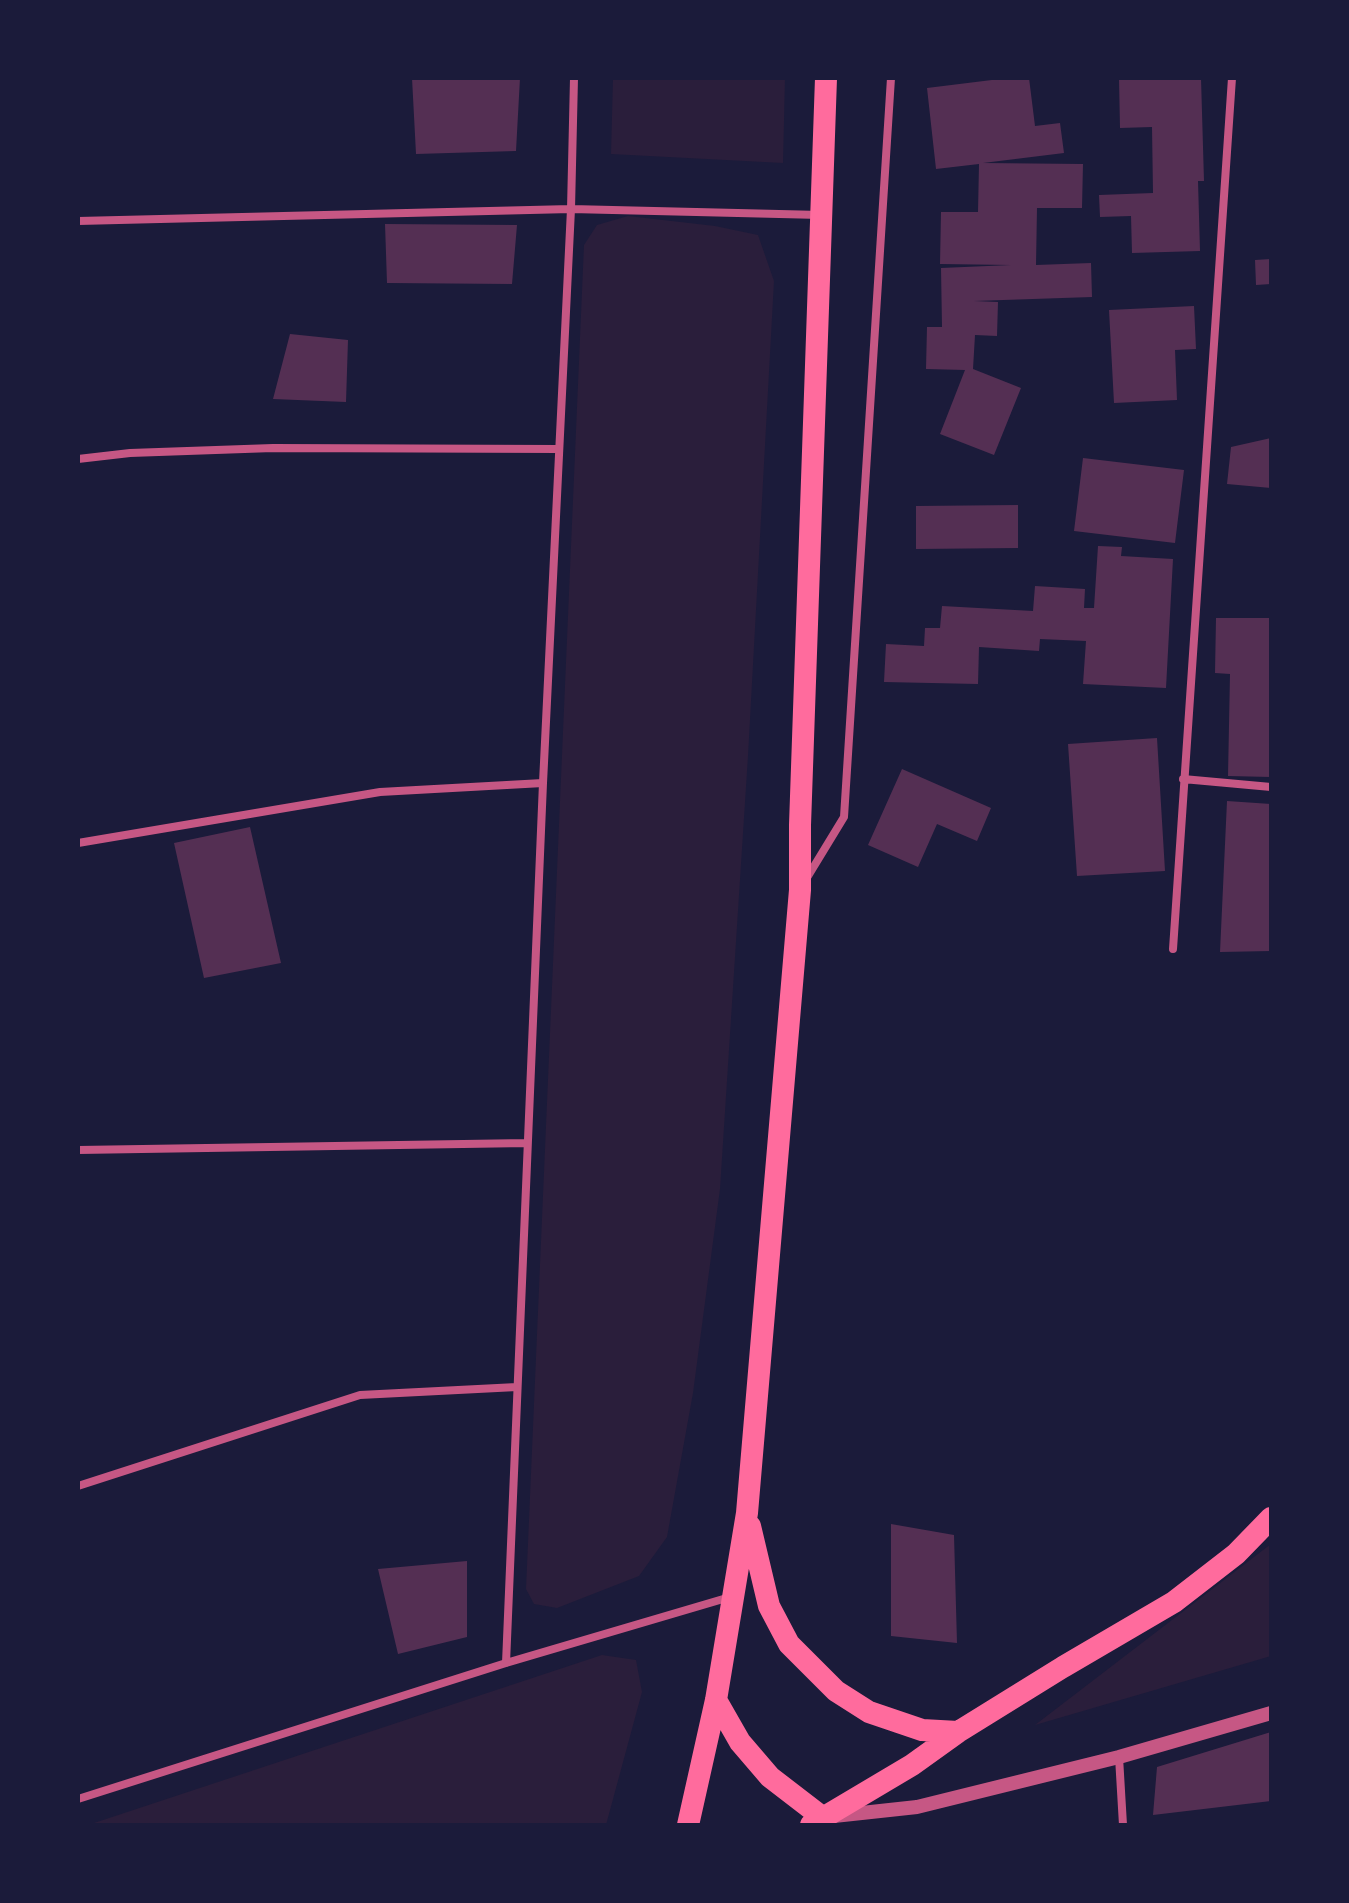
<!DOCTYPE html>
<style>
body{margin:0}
#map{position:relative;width:1349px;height:1903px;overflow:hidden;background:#1b1b3a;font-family:Signika,sans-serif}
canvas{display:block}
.frame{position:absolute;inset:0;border:80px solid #1b1b3a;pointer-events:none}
</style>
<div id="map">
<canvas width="1349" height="1903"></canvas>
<div class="frame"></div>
</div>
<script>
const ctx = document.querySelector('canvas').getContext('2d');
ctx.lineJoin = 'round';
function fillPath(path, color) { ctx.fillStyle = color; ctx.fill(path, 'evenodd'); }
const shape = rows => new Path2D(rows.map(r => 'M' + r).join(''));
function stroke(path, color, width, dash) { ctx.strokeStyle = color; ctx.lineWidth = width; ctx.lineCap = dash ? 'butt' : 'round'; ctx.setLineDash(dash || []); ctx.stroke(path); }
fillPath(shape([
 [613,78,785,78,783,163,611,154],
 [628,216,715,226,758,235,774,281,748,756,720,1189,693,1393,667,1537,639,1576,557,1608,534,1604,526,1589,584,245,597,225],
 [1271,1544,1271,1656,1035,1725],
 [602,1655,636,1660,642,1692,606,1825,88,1825]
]), '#2a1e3b');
fillPath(shape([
 [412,78,520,78,516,151,416,154],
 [1008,78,1029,78,1035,126,1060,123,1064,153,983,163,1083,164,1082,208,1037,208,1036,265,1091,263,1092,297,974,301,998,302,997,336,975,335,973,369,1021,388,994,455,940,434,965,370,926,369,927,327,942,327,941,268,1011,265,940,264,941,212,978,212,979,164,936,169,927,88],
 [1119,78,1201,78,1204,181,1198,181,1200,251,1132,253,1131,216,1100,217,1099,195,1153,193,1152,127,1120,128],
 [385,224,517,225,512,284,387,283],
 [1271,259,1271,284,1256,285,1255,260],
 [1194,306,1196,349,1175,350,1177,400,1114,403,1109,310],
 [290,334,348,340,346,402,273,399],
 [1271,438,1271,488,1227,484,1231,447],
 [1083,458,1184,470,1175,543,1074,531],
 [1018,505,1018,548,916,549,916,506],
 [1098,546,1122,547,1121,556,1173,559,1166,688,1083,684,1086,641,1040,639,1039,651,979,647,978,684,884,682,886,644,924,646,925,628,940,628,942,606,1033,611,1035,586,1085,589,1084,608,1094,608],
 [1216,618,1269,618,1271,777,1228,776,1230,674,1215,673],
 [1157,738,1165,871,1077,876,1068,744],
 [902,769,991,808,977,841,937,824,918,867,868,845],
 [1227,801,1271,804,1271,951,1220,952],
 [250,827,281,963,204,978,174,843],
 [891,1524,954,1535,957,1643,891,1636],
 [467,1561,467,1637,398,1654,378,1569],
 [1271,1732,1271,1801,1153,1815,1157,1767]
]), '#542f53');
stroke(shape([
 [78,221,571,209,821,215],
 [78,459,130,453,273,448,559,449],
 [1183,779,1271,787],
 [78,843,380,792,543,783],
 [805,881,844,817,891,78],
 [1173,949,1232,78],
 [78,1150,527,1143],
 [78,1486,360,1395,517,1387],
 [506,1663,543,783,571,209,574,78],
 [1119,1757,1123,1825],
 [78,1799,506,1663,730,1597]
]), '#c65784', 8);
stroke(shape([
 [834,1816,917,1807,1119,1757,1271,1713]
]), '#c65784', 14);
stroke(shape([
 [750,1526,769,1606,789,1644,836,1691,869,1712,922,1730,958,1732],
 [716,1700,740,1742,770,1777,822,1817],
 [688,1825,716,1700,747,1513,800,890,800,825,826,78],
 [811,1825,912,1765,958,1732,1063,1667,1174,1602,1236,1554,1271,1518]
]), '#ff6b9d', 22);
</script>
